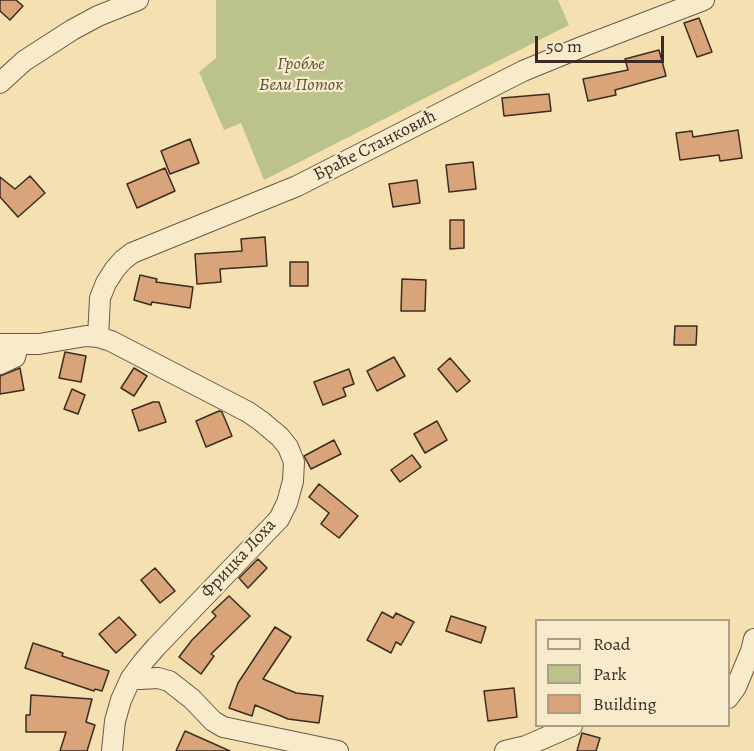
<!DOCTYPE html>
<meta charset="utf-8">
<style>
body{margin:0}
#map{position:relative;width:754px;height:751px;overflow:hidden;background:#f5e0b1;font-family:Alegreya,serif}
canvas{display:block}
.legend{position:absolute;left:535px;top:619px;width:195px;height:108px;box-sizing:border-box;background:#f8ebcc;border:2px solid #ac9e88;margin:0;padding:8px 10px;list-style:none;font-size:18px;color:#3b2b23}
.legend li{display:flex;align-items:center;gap:12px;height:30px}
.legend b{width:30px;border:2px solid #ac9e88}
.scale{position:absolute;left:535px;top:36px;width:129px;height:27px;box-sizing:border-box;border:3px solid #3b2b23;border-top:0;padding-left:8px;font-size:18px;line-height:21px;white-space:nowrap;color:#3b2b23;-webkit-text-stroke:4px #f8ebcc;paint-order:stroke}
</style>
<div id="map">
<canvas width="754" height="751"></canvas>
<ul class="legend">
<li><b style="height:8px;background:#f8ebcc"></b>Road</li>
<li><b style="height:16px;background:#bcc28c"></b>Park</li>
<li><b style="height:16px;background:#d9a47a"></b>Building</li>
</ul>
<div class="scale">50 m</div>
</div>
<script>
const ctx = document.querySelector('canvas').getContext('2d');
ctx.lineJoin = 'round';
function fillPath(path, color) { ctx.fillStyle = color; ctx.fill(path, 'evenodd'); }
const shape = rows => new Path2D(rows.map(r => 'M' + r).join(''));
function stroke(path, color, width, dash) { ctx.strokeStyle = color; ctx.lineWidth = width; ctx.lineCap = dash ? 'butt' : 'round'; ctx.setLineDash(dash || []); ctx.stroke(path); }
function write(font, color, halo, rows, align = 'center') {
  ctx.font = font + ' Alegreya,serif'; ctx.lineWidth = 4.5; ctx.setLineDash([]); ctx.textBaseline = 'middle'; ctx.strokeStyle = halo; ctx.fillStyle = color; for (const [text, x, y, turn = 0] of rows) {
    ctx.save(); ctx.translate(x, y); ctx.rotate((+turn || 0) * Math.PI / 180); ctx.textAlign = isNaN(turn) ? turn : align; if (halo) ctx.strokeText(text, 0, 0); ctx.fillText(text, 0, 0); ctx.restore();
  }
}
fillPath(shape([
 [216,0,558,0,569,25,264,180,241,123,224,130,199,72,216,58]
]), '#bcc28c');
const building = shape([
 [0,0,16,0,23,6,10,20,0,11,0,0],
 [699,18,712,52,697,57,684,23,699,18],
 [659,50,666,76,615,90,616,95,588,101,583,79,628,70,625,59,659,50],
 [549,94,551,111,504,116,502,98,549,94],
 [738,130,742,158,720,161,719,155,680,160,676,133,692,131,693,137,738,130],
 [190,139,199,163,170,174,161,151,190,139],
 [473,162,476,189,449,192,446,165,473,162],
 [165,168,175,191,137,208,127,184,165,168],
 [30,176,45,193,18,217,0,197,0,177,15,189,30,176],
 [417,180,420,203,393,207,389,184,417,180],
 [450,220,464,220,464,248,450,249,450,220],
 [265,237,267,266,220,269,221,282,197,284,195,254,242,251,241,239,265,237],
 [290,262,308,262,308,286,290,286,290,262],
 [140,275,157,279,156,282,193,287,190,308,152,302,151,305,134,300,140,275],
 [402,279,426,280,425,311,401,311,402,279],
 [675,326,697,326,696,345,674,345,675,326],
 [65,352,86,356,81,382,59,378,65,352],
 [394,357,405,376,377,391,367,371,394,357],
 [450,358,470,381,457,392,438,369,450,358],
 [20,368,24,390,0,394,0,376,20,368],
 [134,368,147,376,134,396,121,388,134,368],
 [349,369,354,384,343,388,346,396,323,405,314,382,349,369],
 [72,389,85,395,78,414,64,409,72,389],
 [153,402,159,402,166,422,139,431,132,410,153,402],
 [219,411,222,412,232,436,206,447,196,421,219,411],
 [437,421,447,440,425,453,414,434,437,421],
 [334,440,341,454,311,469,304,456,334,440],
 [412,455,421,467,400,482,391,470,412,455],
 [319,484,358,516,339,538,321,524,329,513,309,497,319,484],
 [258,559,267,568,248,588,239,578,258,559],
 [155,568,175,591,160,603,141,580,155,568],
 [229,596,250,616,211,654,214,656,201,674,179,657,192,640,216,616,212,612,229,596],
 [382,612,393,618,396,613,414,622,401,645,396,642,391,653,367,640,382,612],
 [451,616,486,627,481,643,446,631,451,616],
 [119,617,136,635,116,653,99,634,119,617],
 [275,627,291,637,263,679,296,693,323,696,319,723,288,719,255,705,252,716,229,708,238,683,275,627],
 [33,643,63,653,62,656,109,671,102,691,95,689,94,691,25,668,33,643],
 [514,688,517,717,488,721,484,691,514,688],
 [31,695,92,699,86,722,95,725,87,751,60,751,66,732,26,732,26,715,30,715,31,695],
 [185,731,230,751,176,751,185,731],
 [582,733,600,738,596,751,577,751,582,733]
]);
fillPath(building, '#d9a47a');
stroke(building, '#3b2b23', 1.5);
const minor = shape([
 [0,83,24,61,72,30,98,16,138,0],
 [98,337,100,298,106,283,115,269,123,260,132,253,297,186,523,71,584,46,704,0],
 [0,344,39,344,86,336,98,337,111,341,248,412,261,421,280,437,288,447,294,462,293,481,287,503,279,519,156,647,143,662,131,678,121,700,115,721,112,751],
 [0,364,15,357,18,345],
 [131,678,140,679,158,678,169,681,192,699,213,721,223,727,338,751],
 [728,698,736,687,751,651,754,639],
 [505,751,526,746,572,726]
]);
stroke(minor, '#6a5846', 22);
stroke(minor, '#f8ebcc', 20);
write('italic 18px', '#5b513d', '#f8ebcc', [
 ["Гробље",301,65],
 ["Бели Поток",301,86]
]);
write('18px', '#3b2b23', '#f8ebcc', [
 ["Браће Станковић",375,146,-27],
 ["Фрицка Лоха",239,559,-47]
]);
</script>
